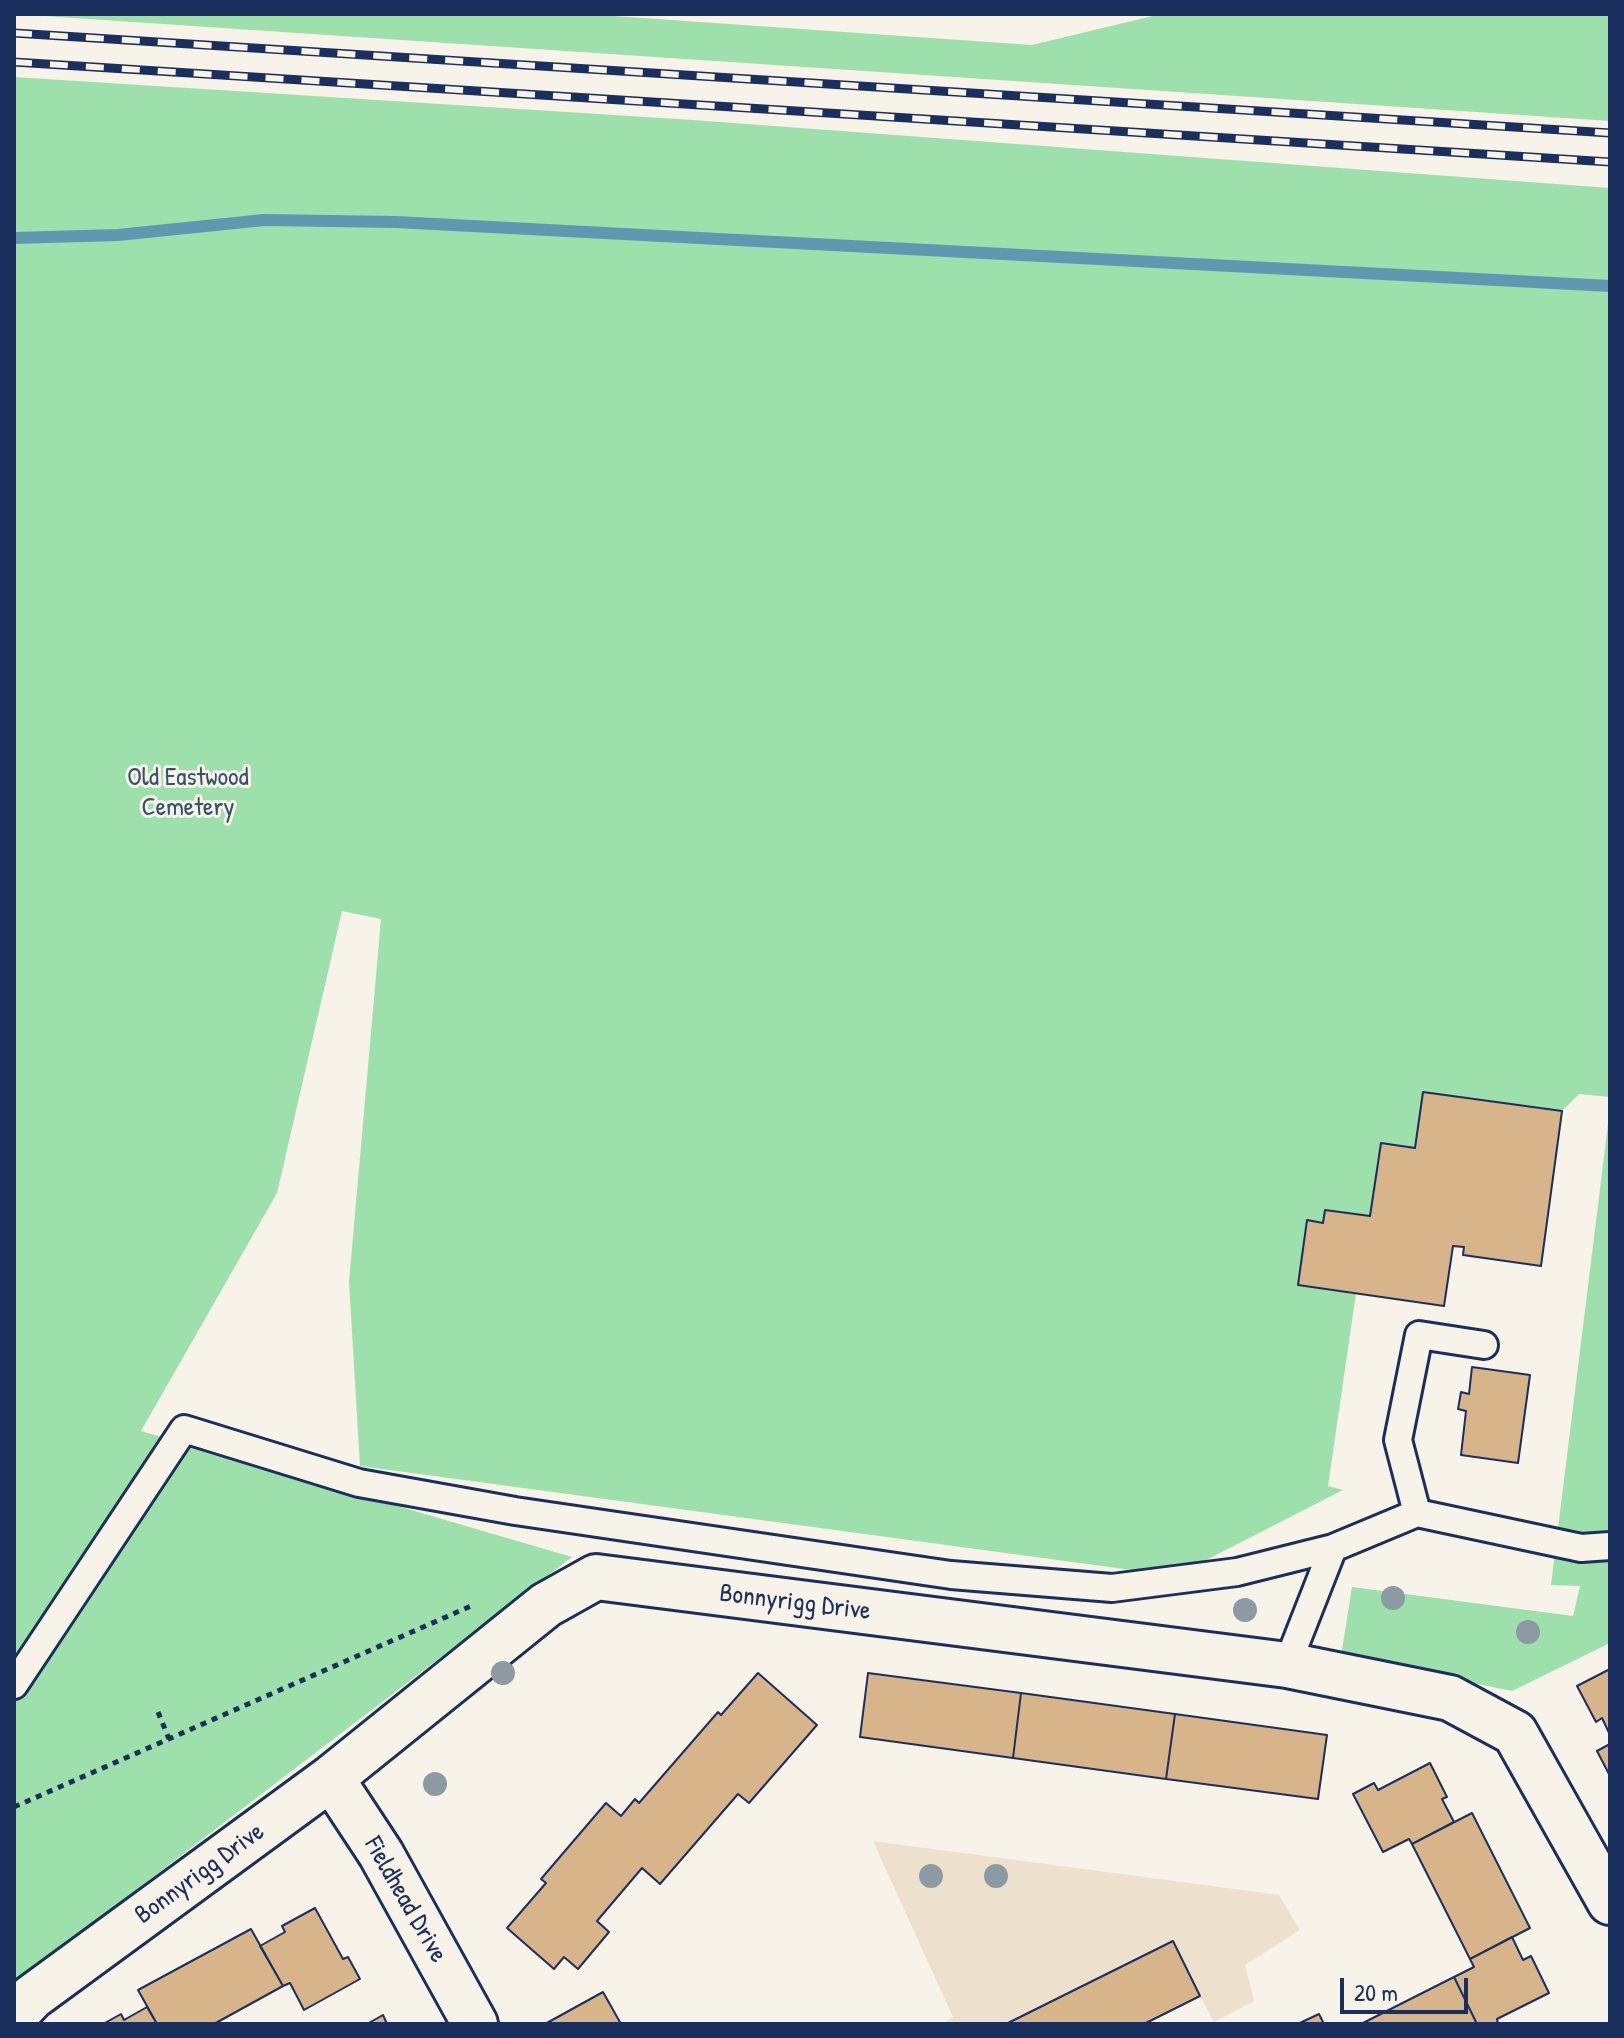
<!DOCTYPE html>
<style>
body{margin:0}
#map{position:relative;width:1624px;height:2038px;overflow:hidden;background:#f7f3e8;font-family:"Patrick Hand",sans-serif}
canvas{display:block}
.frame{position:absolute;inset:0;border:16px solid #1b2f5e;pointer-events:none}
.scale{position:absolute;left:1340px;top:1978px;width:128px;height:36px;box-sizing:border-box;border:4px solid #1b2f5e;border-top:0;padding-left:10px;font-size:24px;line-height:28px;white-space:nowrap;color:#1b2f5e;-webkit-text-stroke:6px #f7f3e8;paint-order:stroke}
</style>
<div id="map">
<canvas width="1624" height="2038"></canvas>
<div class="frame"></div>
<div class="scale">20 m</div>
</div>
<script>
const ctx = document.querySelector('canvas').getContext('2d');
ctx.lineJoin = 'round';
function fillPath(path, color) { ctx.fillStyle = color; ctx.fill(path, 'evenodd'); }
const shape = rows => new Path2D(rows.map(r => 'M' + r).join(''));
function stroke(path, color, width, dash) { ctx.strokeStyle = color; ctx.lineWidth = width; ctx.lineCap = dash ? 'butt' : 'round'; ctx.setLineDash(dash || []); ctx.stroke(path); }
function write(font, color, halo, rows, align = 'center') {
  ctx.font = font + ' "Patrick Hand",sans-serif'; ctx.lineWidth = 6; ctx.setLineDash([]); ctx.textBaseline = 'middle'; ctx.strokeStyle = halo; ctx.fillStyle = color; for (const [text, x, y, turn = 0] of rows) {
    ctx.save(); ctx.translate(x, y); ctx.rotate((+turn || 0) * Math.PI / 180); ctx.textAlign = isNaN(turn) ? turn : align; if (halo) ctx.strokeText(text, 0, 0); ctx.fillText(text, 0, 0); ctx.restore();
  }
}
fillPath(shape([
 [873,1841,1279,1895,1300,1930,1245,1965,1254,2001,1214,2022,1200,1996,1144,2024,942,2024,953,2017]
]), '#ede0cc');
fillPath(shape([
 [14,14,585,14,1032,45,1161,14,1610,14,1610,121],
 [14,77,693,120,1610,188,1610,1097,1579,1094,1562,1111,1423,1092,1415,1148,1381,1144,1370,1216,1325,1210,1323,1223,1307,1221,1299,1285,1356,1293,1328,1486,1343,1490,1208,1559,1169,1575,360,1466,349,1282,381,919,342,911,277,1193,141,1431,572,1557,14,1983],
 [1610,1108,1610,1643,1512,1691,1341,1656,1352,1587,1573,1616,1580,1586,1551,1585]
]), '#9de0ab');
stroke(shape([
 [14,238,118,235,264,220,396,222,1610,286]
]), '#6098b1', 12);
const building = shape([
 [1423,1092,1562,1111,1541,1266,1463,1255,1464,1247,1453,1246,1444,1306,1298,1285,1307,1220,1323,1223,1325,1210,1370,1216,1381,1143,1415,1148,1423,1092],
 [1472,1367,1530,1375,1518,1463,1461,1455,1466,1411,1458,1409,1461,1392,1469,1394,1472,1367],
 [1610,1669,1610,1735,1602,1718,1596,1722,1577,1686,1610,1669],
 [758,1673,817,1725,749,1803,738,1794,660,1884,642,1868,597,1921,609,1932,578,1969,564,1957,554,1969,507,1928,546,1883,541,1879,606,1803,621,1816,635,1799,639,1803,718,1712,721,1715,758,1673],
 [868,1673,1021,1693,1013,1758,860,1737,868,1673],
 [1021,1693,1175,1714,1166,1779,1013,1758,1021,1693],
 [1175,1714,1327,1735,1318,1799,1166,1779,1175,1714],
 [1610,1744,1610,1776,1597,1751,1610,1744],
 [1430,1763,1447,1797,1442,1799,1454,1822,1412,1844,1409,1839,1383,1852,1353,1794,1374,1783,1378,1790,1430,1763],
 [1472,1813,1530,1928,1470,1959,1412,1844,1472,1813],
 [315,1908,343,1959,348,1957,360,1979,304,2010,290,1983,283,1986,260,1946,285,1932,282,1926,315,1908],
 [251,1929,283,1986,214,2024,157,2024,138,1990,251,1929],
 [1512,1937,1523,1960,1531,1956,1549,1993,1497,2019,1498,2024,1477,2024,1454,1977,1474,1967,1470,1959,1512,1937],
 [1173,1941,1200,1996,1144,2024,1006,2024,1173,1941],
 [1454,1977,1477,2024,1361,2024,1454,1977],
 [603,1992,621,2024,545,2024,603,1992],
 [147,2007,157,2024,103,2024,121,2014,124,2020,147,2007],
 [1319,2014,1324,2024,1298,2024,1302,2022,1319,2014],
 [383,2015,387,2024,367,2024,383,2015]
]);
fillPath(building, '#d7b489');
stroke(building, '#1b2f5e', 2);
const lane = shape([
 [1417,1513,1398,1440,1419,1335,1484,1345],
 [1287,1665,1333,1548,1417,1513,1581,1548,1610,1546],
 [14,1685,184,1429,359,1483,515,1511,951,1575,1112,1588,1237,1572,1333,1548]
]);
const street = shape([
 [331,1778,381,1854,475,2024],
 [14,2016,32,1997,331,1778,546,1605,596,1577,1287,1665,1450,1698,1515,1733,1610,1902]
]);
stroke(lane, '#1b2f5e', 32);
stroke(street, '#1b2f5e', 50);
stroke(shape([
 [158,1712,169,1739],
 [14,1807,471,1606]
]), '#1b2f5e', 5, [6, 6]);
stroke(lane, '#f7f3e8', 26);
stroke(street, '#f7f3e8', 44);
const rail = shape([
 [14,33,1610,133],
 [14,62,1610,162]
]);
stroke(rail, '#1b2f5e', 9);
stroke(rail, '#f7f3e8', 6, [18]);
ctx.fillStyle = '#8c9aa4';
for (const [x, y] of [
 [1393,1598],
 [1245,1610],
 [1528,1632],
 [503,1673],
 [435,1784],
 [931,1876],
 [996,1876]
]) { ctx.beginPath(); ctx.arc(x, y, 12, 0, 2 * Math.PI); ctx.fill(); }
write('26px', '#35526d', '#f7f3e8', [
 ["Old Eastwood",188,778],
 ["Cemetery",188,808]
]);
write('26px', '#1b2f5e', '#f7f3e8', [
 ["Bonnyrigg Drive",795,1603,7],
 ["Bonnyrigg Drive",200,1874,-36],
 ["Fieldhead Drive",405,1900,60]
]);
</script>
